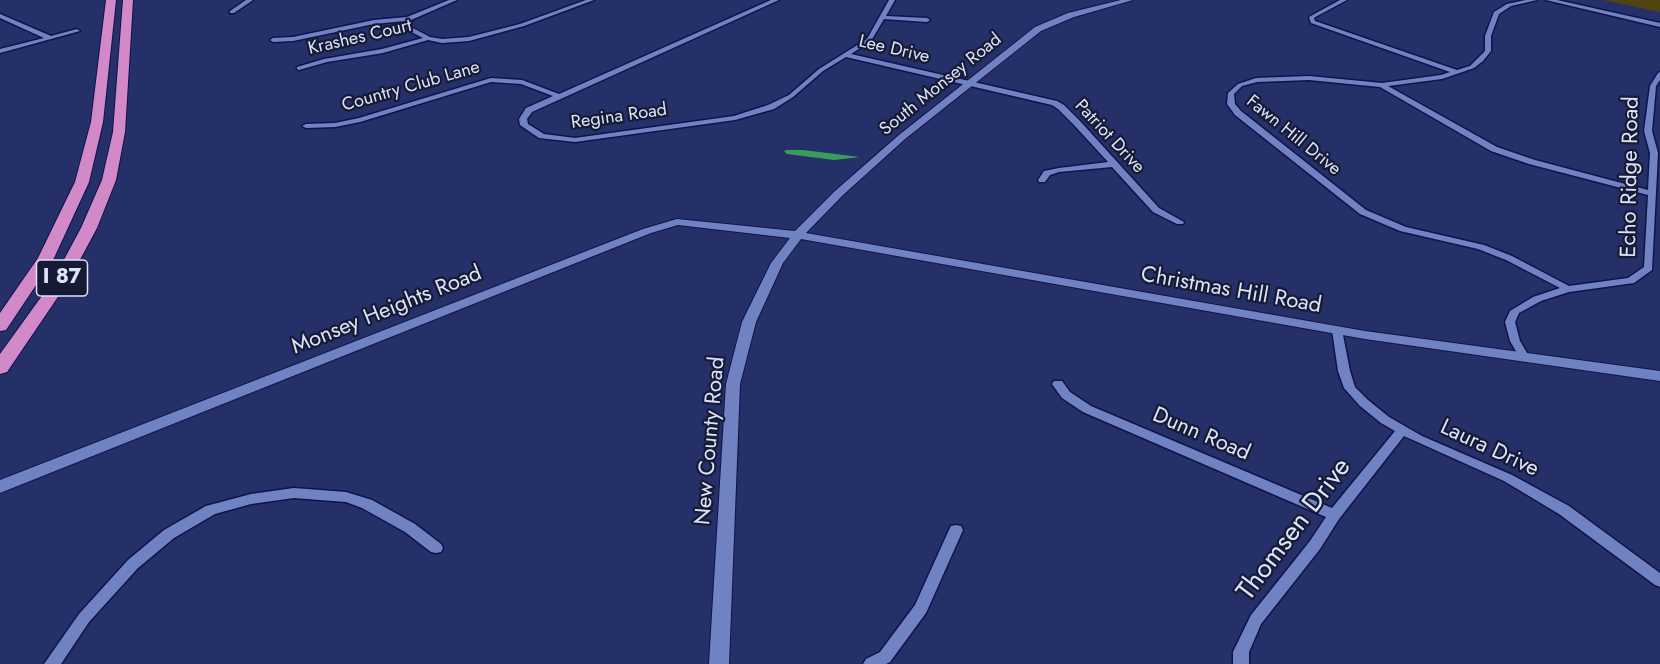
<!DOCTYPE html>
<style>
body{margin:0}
canvas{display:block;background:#252f68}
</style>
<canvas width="1660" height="664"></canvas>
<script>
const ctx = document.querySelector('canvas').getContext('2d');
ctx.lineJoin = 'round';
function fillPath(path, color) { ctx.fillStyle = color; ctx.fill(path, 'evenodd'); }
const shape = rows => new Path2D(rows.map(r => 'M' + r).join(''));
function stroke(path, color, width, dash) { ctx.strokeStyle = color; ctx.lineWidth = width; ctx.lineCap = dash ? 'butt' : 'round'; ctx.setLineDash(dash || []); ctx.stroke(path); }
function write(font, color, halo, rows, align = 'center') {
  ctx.font = font + ' Jost,sans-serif'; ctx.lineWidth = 4.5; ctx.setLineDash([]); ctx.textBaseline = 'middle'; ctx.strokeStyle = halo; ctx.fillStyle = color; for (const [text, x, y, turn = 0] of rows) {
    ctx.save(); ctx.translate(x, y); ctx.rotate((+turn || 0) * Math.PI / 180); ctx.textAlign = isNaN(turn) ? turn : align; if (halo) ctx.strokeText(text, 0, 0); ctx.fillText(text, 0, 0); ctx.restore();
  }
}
fillPath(shape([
 [1603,0,1660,0,1660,12]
]), '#524411');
fillPath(shape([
 [787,150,803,150,860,157,834,160,787,154,784,151]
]), '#399d5e');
const minor = shape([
 [246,0,253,0,234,13,230,13,230,11,246,0],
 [449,0,457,0,411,20,409,26,430,37,442,39,469,37,520,24,586,0,594,0,524,26,469,41,442,43,428,40,383,53,327,62,299,70,297,69,297,67,324,59,382,49,423,38,404,28,405,21,374,24,293,41,273,42,270,40,273,38,293,37,374,20,407,17,449,0],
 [771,0,779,0,532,112,527,119,528,124,544,134,575,138,734,116,768,105,789,95,819,69,867,39,889,0,895,0,886,16,927,18,930,20,927,22,884,19,871,41,851,54,1057,101,1064,105,1080,121,1159,208,1184,222,1183,224,1177,224,1153,212,1112,167,1059,172,1050,175,1045,182,1039,182,1038,180,1044,171,1059,168,1108,162,1074,125,1058,109,1052,105,846,57,823,71,793,97,774,109,735,120,575,142,539,138,520,125,519,119,526,108,553,96,521,84,491,82,360,122,335,127,306,128,302,126,306,124,335,123,359,118,491,78,522,80,559,94,771,0],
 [1340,0,1347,0,1317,16,1314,18,1315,21,1457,70,1470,66,1485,51,1485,36,1494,12,1507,4,1526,0,1537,0,1511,6,1499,14,1491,36,1491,51,1483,61,1474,68,1442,79,1388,86,1497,147,1535,160,1648,190,1650,153,1644,131,1650,86,1658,73,1660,72,1660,80,1656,86,1652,131,1658,153,1652,270,1634,283,1569,292,1541,301,1519,313,1515,322,1520,341,1530,358,1525,361,1521,360,1510,341,1505,322,1510,311,1533,297,1560,288,1506,260,1478,249,1400,231,1360,214,1235,115,1227,104,1228,93,1238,84,1256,78,1309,76,1382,83,1441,75,1450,72,1311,23,1309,17,1340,0],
 [1309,80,1380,87,1491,151,1529,164,1648,195,1644,267,1628,278,1569,286,1512,256,1484,245,1406,227,1366,210,1241,111,1235,104,1234,94,1242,86,1257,82,1309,80],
 [1546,0,1557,0,1660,23,1660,27,1546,0],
 [0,14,51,36,77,29,80,31,0,53,0,49,44,38,0,18,0,14],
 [1337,327,1342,330,1350,371,1355,387,1368,400,1389,417,1422,436,1512,475,1569,506,1660,573,1660,587,1655,585,1559,514,1504,481,1404,436,1339,519,1320,549,1261,624,1249,652,1249,664,1233,664,1233,652,1251,615,1310,541,1326,517,1083,412,1062,398,1052,384,1054,381,1062,381,1070,392,1091,406,1332,508,1395,431,1381,423,1360,406,1344,388,1338,371,1332,330,1337,327],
 [294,488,346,492,372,500,415,524,441,544,443,548,441,552,436,553,431,552,405,532,362,508,346,502,294,498,251,504,215,514,174,538,138,568,89,622,61,664,44,664,79,614,128,560,164,530,206,506,251,494,294,488],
 [956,525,961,526,963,530,926,613,890,662,886,664,863,664,866,659,880,652,915,605,949,530,951,526,956,525]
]);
const tertiary = shape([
 [1121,0,1133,0,1074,17,1041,31,905,139,843,195,806,233,1365,331,1660,371,1660,381,1365,339,801,239,783,263,756,322,740,384,729,664,709,664,726,384,742,322,771,263,790,238,678,225,651,233,0,493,0,480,643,229,677,219,795,231,835,191,899,135,1035,27,1068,13,1121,0]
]);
const motorway = shape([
 [106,0,116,0,103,122,89,182,54,258,6,330,0,331,0,313,38,258,75,182,91,122,106,0],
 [123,0,133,0,125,132,116,180,97,228,68,282,7,372,0,374,0,354,52,282,81,228,102,180,113,132,123,0]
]);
stroke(minor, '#10134b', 3);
stroke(tertiary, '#10134b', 2);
stroke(motorway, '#10134b', 2);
fillPath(minor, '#7182c3');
fillPath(tertiary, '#7182c3');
fillPath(motorway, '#d289c7');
write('18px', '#dde3f9', '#151b34', [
 ["Krashes Court",360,38,-13],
 ["Lee Drive",894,50,13],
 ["South Monsey Road",941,85,-39],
 ["Country Club Lane",411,87,-16],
 ["Regina Road",619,117,-8],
 ["Fawn Hill Drive",1293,136,39],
 ["Patriot Drive",1109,137,47]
]);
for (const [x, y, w] of [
 [62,278,51]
]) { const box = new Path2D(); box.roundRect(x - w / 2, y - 18, w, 36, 4.5); ctx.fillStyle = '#151b34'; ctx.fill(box); stroke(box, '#dde3f9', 1.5); }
write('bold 21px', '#dde3f9', null, [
 ["I 87",62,278]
]);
write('22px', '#dde3f9', '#151b34', [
 ["Echo Ridge Road",1631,177,-89],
 ["Christmas Hill Road",1231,291,10],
 ["Monsey Heights Road",387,311,-22],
 ["Dunn Road",1201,435,23],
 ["New County Road",711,441,-85],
 ["Laura Drive",1489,449,25]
]);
write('27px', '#dde3f9', '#151b34', [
 ["Thomsen Drive",1295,530,-53]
]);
</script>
